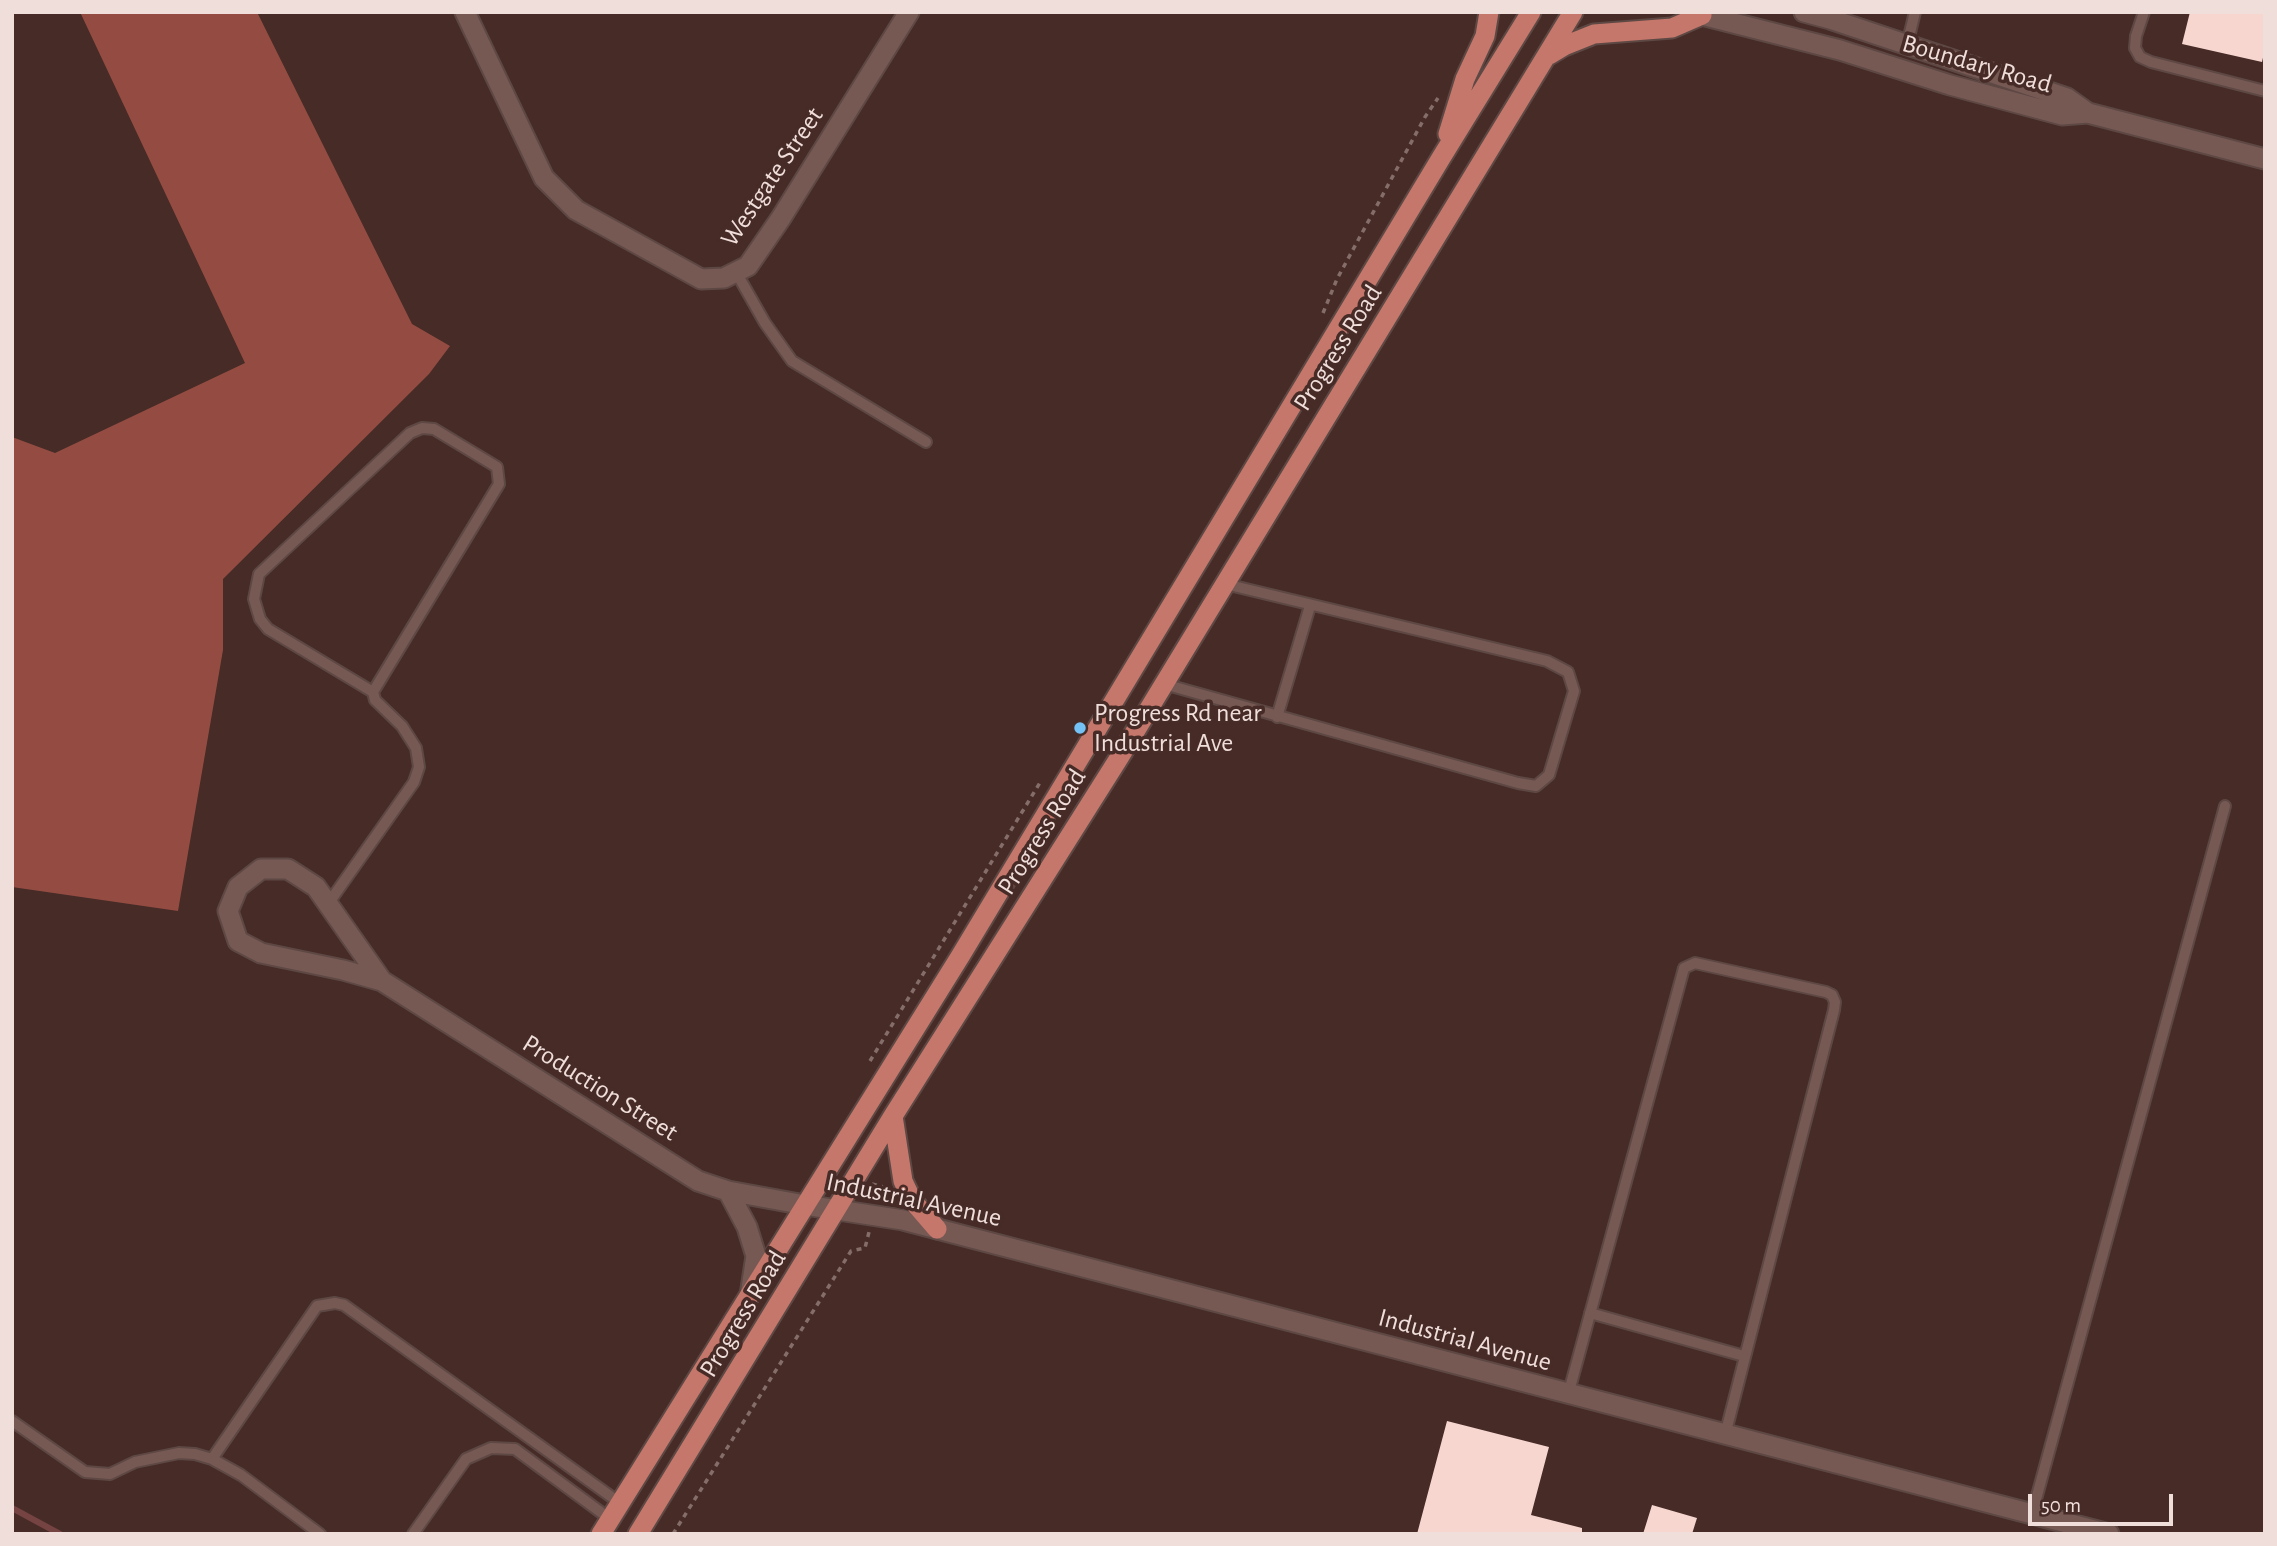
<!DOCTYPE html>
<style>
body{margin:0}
#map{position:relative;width:2277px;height:1546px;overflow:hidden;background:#462b27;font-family:"Alegreya Sans",sans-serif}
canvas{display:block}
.frame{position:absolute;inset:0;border:14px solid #f0dedb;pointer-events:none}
.scale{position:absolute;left:2028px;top:1494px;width:145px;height:32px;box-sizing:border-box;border:4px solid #f0dedb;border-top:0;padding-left:9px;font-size:21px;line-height:24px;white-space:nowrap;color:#f0dedb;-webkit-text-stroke:5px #462b27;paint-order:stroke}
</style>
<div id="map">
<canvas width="2277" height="1546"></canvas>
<div class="frame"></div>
<div class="scale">50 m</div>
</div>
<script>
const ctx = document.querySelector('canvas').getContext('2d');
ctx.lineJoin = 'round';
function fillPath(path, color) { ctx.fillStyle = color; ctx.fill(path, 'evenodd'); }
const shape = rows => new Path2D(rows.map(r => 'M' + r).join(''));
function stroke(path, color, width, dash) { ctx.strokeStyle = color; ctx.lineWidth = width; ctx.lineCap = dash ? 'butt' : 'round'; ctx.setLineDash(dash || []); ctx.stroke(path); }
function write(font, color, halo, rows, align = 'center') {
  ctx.font = font + ' "Alegreya Sans",sans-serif'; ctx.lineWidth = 7; ctx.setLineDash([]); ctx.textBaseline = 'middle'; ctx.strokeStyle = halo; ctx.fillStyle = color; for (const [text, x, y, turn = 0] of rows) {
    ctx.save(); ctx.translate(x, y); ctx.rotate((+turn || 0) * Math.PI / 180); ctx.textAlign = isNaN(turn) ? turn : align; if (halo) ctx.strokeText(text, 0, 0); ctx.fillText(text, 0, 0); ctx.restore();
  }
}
fillPath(shape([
 [80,12,257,12,412,324,450,346,429,374,223,579,223,650,178,911,12,887,12,437,55,453,245,363]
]), '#944c42');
stroke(shape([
 [12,1508,60,1534]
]), '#754342', 6);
fillPath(shape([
 [2190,12,2265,12,2265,49,2262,62,2182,44],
 [1447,1421,1549,1447,1531,1515,1582,1528,1582,1534,1417,1534],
 [1652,1505,1697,1518,1692,1534,1643,1534]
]), '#f8d6d0');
const service = shape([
 [2144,12,2136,36,2135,48,2140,57,2151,62,2265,91],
 [1907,45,1915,12],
 [736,272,765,323,792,361,926,442],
 [1164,684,1518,783,1536,786,1549,775,1574,691,1568,672,1547,661,1225,584],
 [1277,717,1310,606],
 [328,904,414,782,419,767,416,748,402,726,375,700,373,692,268,629,260,619,254,599,259,574,410,433,422,428,434,429,497,467,499,484,373,692],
 [1590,1313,1744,1356],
 [1568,1395,1684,968,1695,963,1826,992,1832,995,1835,1002,1834,1010,1725,1435],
 [12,1421,85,1472,110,1474,135,1462,179,1453,195,1454,212,1459,241,1475,320,1534],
 [212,1459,317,1306,335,1303,344,1305,620,1503],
 [2032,1514,2225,806],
 [413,1534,466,1459,491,1448,515,1449,610,1519]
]);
const minor = shape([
 [465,12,544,178,576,210,701,279,724,278,748,266,781,218,909,12],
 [382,981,316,887,288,869,261,869,238,887,228,911,238,941,261,953,343,970,382,981,698,1181,728,1191,805,1205],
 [728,1191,747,1227,756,1256,750,1295]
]);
const tertiary = shape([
 [805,1205,903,1220,2109,1534]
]);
const secondary = shape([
 [1690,12,1840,50,1950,85,2062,115,2088,113],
 [1804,12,1830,19,2067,98,2088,113,2265,159]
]);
const primary = shape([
 [1549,55,1564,46,1594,34,1672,28,1702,15],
 [1448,134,1465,79,1485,36,1489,12],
 [893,1116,903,1181,912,1200,937,1229],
 [601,1534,961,955,1441,158,1531,12],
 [638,1534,893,1116,1119,758,1573,12]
]);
stroke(service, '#5e4844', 14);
stroke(minor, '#5e4844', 23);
stroke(tertiary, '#5e4844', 23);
stroke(secondary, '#5e4844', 23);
stroke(primary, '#5e4844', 23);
stroke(shape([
 [1323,313,1337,279,1425,117,1438,98],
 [870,1061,1041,781],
 [872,1184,884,1187,880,1198],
 [673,1534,851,1251,865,1248,869,1232]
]), '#856d6a', 3.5, [5, 5]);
stroke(service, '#775954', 10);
stroke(minor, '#775954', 19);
stroke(tertiary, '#775954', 19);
stroke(secondary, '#775954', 19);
stroke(primary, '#c5776b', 19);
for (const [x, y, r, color] of [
 [1080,728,7,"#73c1f5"]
]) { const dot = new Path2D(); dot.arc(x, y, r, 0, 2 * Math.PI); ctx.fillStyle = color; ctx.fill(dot); stroke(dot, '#462b27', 2.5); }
write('26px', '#f0dedb', '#462b27', [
 ["Boundary Road",1977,64,16],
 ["Westgate Street",772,177,-56],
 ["Progress Road",1338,348,-58],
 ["Progress Road",1042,832,-58],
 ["Production Street",600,1088,32],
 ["Industrial Avenue",914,1200,12],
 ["Progress Road",743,1314,-59],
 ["Industrial Avenue",1465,1340,15]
]);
write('26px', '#f0dedb', '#462b27', [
 ["Progress Rd near",1094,713],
 ["Industrial Ave",1094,743]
], 'left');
</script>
